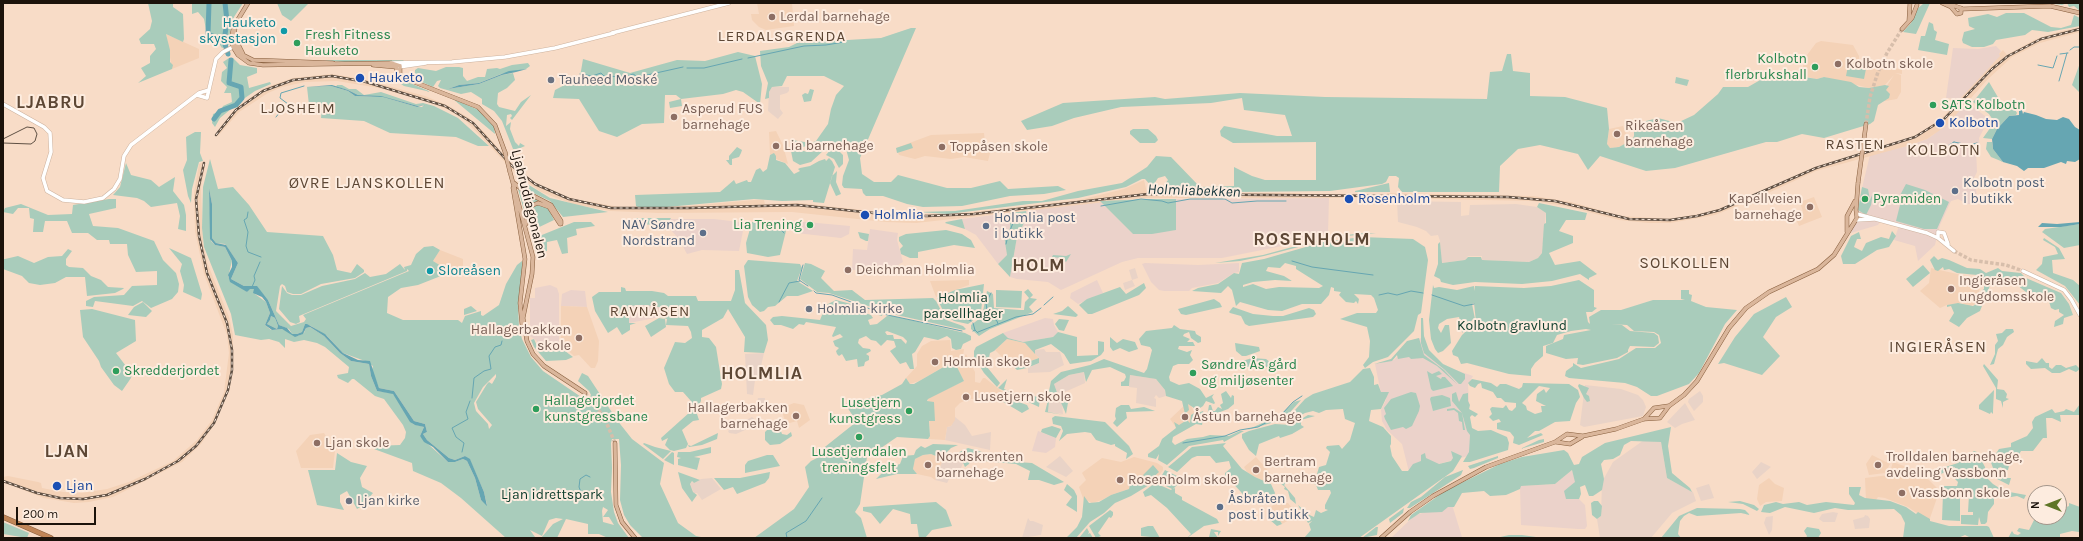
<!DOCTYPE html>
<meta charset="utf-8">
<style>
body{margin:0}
#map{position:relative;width:2083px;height:541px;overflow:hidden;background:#f8dcc7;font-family:Karla,sans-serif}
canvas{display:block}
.frame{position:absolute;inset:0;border:4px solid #1c130b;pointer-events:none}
.north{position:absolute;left:2027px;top:485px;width:40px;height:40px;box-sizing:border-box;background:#fdecdf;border:1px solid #a3958a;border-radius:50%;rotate:270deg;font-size:11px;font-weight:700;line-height:16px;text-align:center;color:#1c130b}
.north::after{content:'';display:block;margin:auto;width:14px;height:18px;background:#5f7627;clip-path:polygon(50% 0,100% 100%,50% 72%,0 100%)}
.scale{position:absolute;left:16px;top:507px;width:80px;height:18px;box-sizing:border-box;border:2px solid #1c130b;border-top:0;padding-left:5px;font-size:12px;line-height:14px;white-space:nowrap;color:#1c130b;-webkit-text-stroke:3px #fdecdf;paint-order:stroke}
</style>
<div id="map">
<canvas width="2083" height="541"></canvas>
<div class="frame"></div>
<div class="north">N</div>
<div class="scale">200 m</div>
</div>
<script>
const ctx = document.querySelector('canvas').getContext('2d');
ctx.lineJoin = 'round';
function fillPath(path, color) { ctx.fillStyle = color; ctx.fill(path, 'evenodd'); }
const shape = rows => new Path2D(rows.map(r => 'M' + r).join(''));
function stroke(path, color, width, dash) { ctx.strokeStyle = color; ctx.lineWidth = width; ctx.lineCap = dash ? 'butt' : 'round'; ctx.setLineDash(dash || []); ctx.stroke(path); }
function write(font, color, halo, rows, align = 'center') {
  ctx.font = font + ' Karla,sans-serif'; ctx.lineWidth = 4; ctx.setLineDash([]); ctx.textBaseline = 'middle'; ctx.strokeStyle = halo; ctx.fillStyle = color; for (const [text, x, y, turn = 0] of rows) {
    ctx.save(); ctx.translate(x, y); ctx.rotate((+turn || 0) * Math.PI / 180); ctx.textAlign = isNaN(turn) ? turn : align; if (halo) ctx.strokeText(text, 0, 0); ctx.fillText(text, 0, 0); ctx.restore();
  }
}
fillPath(shape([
 [1996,46,2001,51,1999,54,2001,56,1961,99,1946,98,1953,48,1978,49],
 [1968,103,1989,119,1979,138,1980,149,1976,149,1977,172,1974,178,1977,196,1972,204,1967,204,1958,199,1951,201,1940,225,1935,245,1918,261,1915,246,1894,240,1899,226,1881,220,1878,225,1851,233,1870,155,1907,146,1927,139,1933,135],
 [1329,198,1328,233,1287,245,1222,258,1138,258,1122,262,1061,290,1048,282,1017,279,1010,277,1017,237,1027,217,1026,211,1100,201,1133,234,1176,230,1176,199],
 [1010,213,1010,228,1005,234,1007,255,998,264,976,235,965,229,962,219],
 [670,219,714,219,739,222,742,225,743,231,739,251,702,250,687,254,679,239,670,229],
 [795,221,850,226,849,234,841,238,796,233,789,227,791,223],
 [870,229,898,233,897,240,903,262,898,265,898,272,852,270,853,249,867,250],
 [1145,263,1198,265,1239,263,1239,272,1234,273,1218,283,1192,288,1189,291,1164,291,1159,290,1151,282,1142,264],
 [1097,280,1103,293,1078,304,1070,298,1071,293],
 [550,285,557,288,559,294,559,350,545,350,537,346,537,341,530,336,530,298,535,298,535,288],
 [571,290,585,291,587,307,561,306,562,294],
 [645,305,659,307,660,317,629,323,629,306],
 [1045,318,1053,319,1054,325,1058,332,1053,337,1023,342,1008,338,1003,333],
 [1423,338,1431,355,1441,365,1473,376,1468,384,1472,455,1409,472,1402,444,1387,430,1382,421,1381,410,1386,400,1385,393,1381,393,1375,364,1394,360,1415,339],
 [1038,431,1056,438,1055,447,1046,453,1032,451],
 [1572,470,1576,482,1567,499,1579,499,1585,505,1587,526,1585,529,1578,529,1521,525,1520,486,1555,484],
 [1450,498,1462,537,1391,538,1414,516,1436,508]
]), '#ebd2ca');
fillPath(shape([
 [772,87,789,87,789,91,787,93,780,95,780,109,783,113,778,119,768,111,769,92],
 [1397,201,1461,202,1461,216,1469,215,1470,205,1516,204,1537,207,1546,213,1542,253,1538,258,1529,262,1482,260,1482,256,1468,256,1465,260,1441,263,1440,241,1438,235,1431,236,1426,231,1417,227,1398,222],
 [1135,268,1138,278,1132,280,1135,286,1125,290,1123,283,1132,280,1129,270],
 [1044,349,1046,352,1060,352,1064,365,1050,372,1028,373,1028,368,1039,363,1039,358,1035,354,1035,350],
 [764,353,759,375,755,380,753,395,747,394,745,354],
 [1084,372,1085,383,1058,395,1054,384,1069,375],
 [1130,375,1156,379,1165,390,1166,396,1159,398,1156,395,1154,398,1156,399,1156,407,1136,403,1137,388,1129,387],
 [1585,385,1621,389,1638,395,1643,400,1646,407,1643,416,1584,427,1580,425],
 [1700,391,1703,396,1703,402,1694,411,1688,402,1689,399],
 [758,398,765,398,764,408,756,409],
 [1055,400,1062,403,1063,414,1048,412,1049,401],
 [1685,403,1695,420,1682,424,1675,428,1667,422],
 [752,417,758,422,752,427,736,434,729,433,728,431,731,428],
 [955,417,965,425,972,436,991,432,990,450,945,440,947,427,951,426],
 [1644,440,1661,442,1667,478,1693,492,1696,501,1672,513,1651,538,1600,538,1597,519,1601,516,1602,482,1613,462],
 [945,454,953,457,959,455,963,463,961,468,954,470,947,483,935,480],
 [1060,456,1073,471,1066,477,1046,467],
 [1761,462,1771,467,1757,479,1752,472],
 [712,478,721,489,702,500,697,493,694,493,690,484,692,482,694,483,701,479],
 [1709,484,1714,498,1701,501,1696,488],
 [1833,512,1838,513,1835,522,1823,522,1819,519,1822,514],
 [1865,515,1868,516,1870,519,1869,528,1855,529,1853,520,1864,517],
 [1773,516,1772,530,1769,535,1764,523,1766,517],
 [1028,518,1030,521,1033,521,1043,525,1041,535,1022,538]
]), '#e9d3c7');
fillPath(shape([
 [757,3,792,3,794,26,766,30,759,27,752,20,751,14,759,14],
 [2080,27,2080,32,2040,43,2012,57,1988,79,1946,126,1927,139,1907,146,1816,171,1755,199,1715,215,1670,223,1649,223,1619,220,1565,206,1533,201,1387,198,1142,198,916,223,886,222,792,212,659,213,610,211,572,204,541,192,516,174,467,122,449,110,425,101,379,88,337,81,305,82,282,87,268,93,239,112,218,136,215,135,232,113,245,101,267,87,293,78,332,74,363,79,425,96,449,106,469,118,485,133,512,164,528,178,541,187,573,199,620,207,664,208,754,200,764,200,765,204,799,203,880,212,946,215,1079,200,1124,189,1144,180,1147,193,1300,193,1300,194,1387,195,1387,193,1533,196,1571,202,1621,216,1669,219,1706,213,1727,206,1815,167,1911,138,1928,128,1945,115,2000,56,1999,54,2003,50,2007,55,2034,40,2058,32],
 [166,34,199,49,199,58,172,69],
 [1821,41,1853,45,1859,56,1859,62,1880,65,1881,63,1902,70,1902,74,1895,73,1901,75,1901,92,1897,99,1885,101,1884,90,1894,75,1884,86,1869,88,1824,77,1817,79,1802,76,1804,59,1816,43],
 [1623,126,1629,142,1619,147,1610,148,1607,145,1609,129],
 [776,131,783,145,788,164,776,159,770,154,769,132],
 [984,133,985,143,990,153,988,161,964,157,951,159,925,156,915,159,899,155,896,148,931,135],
 [203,162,205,166,201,187,203,243,207,262,229,317,233,335,233,364,230,386,215,423,201,444,182,462,113,497,89,502,74,503,44,498,3,482,3,477,8,476,38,482,41,483,42,488,63,492,82,493,107,489,129,482,173,461,197,440,212,420,224,392,229,353,227,335,204,274,195,231,194,193,199,164],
 [1814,197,1822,217,1799,226,1794,215,1803,212,1800,202],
 [440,250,463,259,463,269,451,272,433,261],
 [1931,268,1979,279,1980,287,1976,304,1970,306,1962,303,1947,305,1940,308,1920,291,1929,283],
 [969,280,969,285,936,297,930,281],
 [561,306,587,307,599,341,598,361,595,368,591,368,579,355,574,356,561,344],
 [1007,339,1025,343,1039,358,1013,368,995,350],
 [950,340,951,351,964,349,963,356,919,381,910,384,906,378,917,366,917,354,922,346,931,341],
 [966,354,975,372,975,382,980,383,983,378,985,378,1004,393,999,401,986,399,968,399,960,403,955,408,955,420,951,426,947,427,945,440,928,439,930,433,928,398,964,381,955,363,963,359],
 [1189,401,1199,422,1180,433,1170,419],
 [794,403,804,405,810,420,799,428,797,421,786,424,781,408],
 [324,433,335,451,333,468,301,468,296,451,310,435],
 [931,454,943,459,935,480,931,477,917,474,913,469,915,459,923,455],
 [1872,455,1890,464,1885,473,1869,475,1866,464],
 [1134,457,1157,463,1163,467,1163,470,1156,480,1149,485,1130,485,1129,489,1111,495,1102,500,1092,503,1086,500,1084,501,1079,487,1086,480,1082,473,1083,472,1102,458,1121,462],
 [1256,457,1273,476,1271,484,1255,477,1247,472,1244,467],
 [1893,462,1915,470,1916,473,1929,480,1937,488,1938,495,1929,521,1908,507,1885,498,1878,497,1876,500,1866,501,1865,478,1889,475],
 [1769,478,1775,484,1784,488,1782,501,1766,502,1760,506,1757,499,1759,485],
 [1277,501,1288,503,1298,515,1282,524,1271,507]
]), '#f4d2b7');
fillPath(shape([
 [148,3,173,3,173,7,183,14,184,39,183,42,166,34,170,50,170,62,173,65,172,69,138,83,146,76,141,68,150,63,150,56,156,49,154,44,141,44,139,39,150,29,152,21],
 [192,3,243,3,234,17,229,36,230,44,222,48,218,42,207,35,204,19,198,12,192,14],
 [277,3,309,3,291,21,282,15],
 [1930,3,1916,34,1903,32,1911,23,1918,8,1923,4],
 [2047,3,2080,3,2080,11,2074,6,2069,7,2067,3,2062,5],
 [2006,13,2024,13,2051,27,2061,28,2071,25,2074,15,2080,18,2080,26,2048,32,2032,30,2025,35,1996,40,1993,44,1984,47,1972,47,1963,43,1962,40,1964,32,1975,29,1969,26,1968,18,1988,14,1997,17],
 [1929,22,1933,24,1934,30,1937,32,1935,40,1949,44,1947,55,1918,50,1921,36,1925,36],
 [911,28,916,28,860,158,862,174,874,182,891,182,898,175,947,188,971,188,1000,181,1008,189,1058,186,1066,190,1044,194,1010,196,962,206,923,207,907,204,883,196,866,196,863,193,862,189,844,188,842,185,843,176,849,160,846,149,842,144,820,142,803,147,791,142,792,140,811,143,816,141,828,124,831,109,836,95,844,86,824,76,787,76,782,86,772,87,769,92,769,98,765,99,768,83,761,66,760,51,789,47,797,43,881,38],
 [738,52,755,56,762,84,760,104,743,92,736,90,723,94,681,99,682,106,670,108,669,102,681,99,676,95,665,95,664,123,642,124,617,137,599,131,579,99,553,98,555,90,580,77,583,59,630,73,677,60,705,61],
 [1507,54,1511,54,1513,71,1530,73,1530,96,1565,97,1607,108,1609,129,1607,144,1610,148,1619,147,1632,140,1634,136,1634,124,1658,118,1677,123,1694,115,1718,94,1723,87,1748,87,1762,79,1801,73,1804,77,1817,79,1824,77,1851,82,1859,87,1869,88,1885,85,1889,86,1886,90,1890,94,1889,98,1878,105,1874,121,1870,124,1824,138,1802,134,1777,142,1766,142,1675,168,1646,171,1600,156,1588,170,1578,154,1540,145,1518,149,1500,166,1499,192,1402,192,1398,187,1399,178,1396,176,1389,176,1386,182,1382,184,1330,191,1233,192,1161,189,1168,180,1165,176,1158,178,1152,187,1145,179,1142,179,1126,187,1078,198,948,214,918,212,955,211,1023,201,1042,201,1078,191,1122,183,1147,167,1156,156,1171,157,1200,187,1234,186,1234,167,1252,176,1265,180,1316,180,1316,142,1233,143,1221,136,1220,131,1224,126,1277,136,1292,136,1285,115,1244,110,1242,98,1211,103,1121,107,1074,118,1052,126,1027,130,1021,121,1063,103,1155,97,1165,99,1240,93,1325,97,1487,99,1490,72,1502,71],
 [229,58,233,58,240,65,257,68,257,73,247,77,249,88,270,82,271,84,255,91,242,100,220,118,215,127,212,123,213,114,221,111,223,106,232,102,231,93,224,93,227,87,221,81,222,72,227,68,223,62],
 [322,60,403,60,404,61,345,62],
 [528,63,530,66,526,69,501,74,479,83,459,85,448,89,479,84,502,75,513,73,515,80,507,88,498,93,497,104,499,107,515,111,521,102,531,95,512,120,510,118,512,116,511,114,507,115,506,126,511,122,510,129,515,142,519,146,520,143,525,146,518,149,513,149,502,121,494,111,482,104,482,99,479,97,471,92,461,94,440,88,438,86,441,80,437,81,433,87,415,79,415,70,418,68,436,71,446,67,459,67,463,68,463,76,467,81,478,77,485,77,487,69,497,68,500,69,512,65],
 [2080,63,2080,93,2072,85],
 [1848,66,1866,69,1864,79,1846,76],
 [1676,77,1689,80,1687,86,1675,83],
 [401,81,410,83,431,92,404,86,398,82],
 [1989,82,2006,111,2014,108,2017,113,2016,115,2009,116,1998,128,1989,114,1973,102],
 [337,85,342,85,349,89,356,89,364,95,381,92,416,104,423,103,434,106,458,118,489,146,478,146,456,137,390,133,364,121,321,118,322,108,309,105,307,87,331,86,348,91,355,96,383,97,417,107,422,107,424,105,418,106,383,97,358,95,348,90,336,87],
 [810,89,814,90,811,101,804,102,802,95,805,93,808,94],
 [453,99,481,111,494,126,495,134],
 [1993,124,1997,129,1992,139,1983,138],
 [1133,129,1148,129,1156,136,1158,140,1155,143,1140,143,1130,134,1130,131],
 [195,132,201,132,200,153,203,161,199,162,192,189,191,203,188,196,183,170,187,160,186,137],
 [1987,142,1992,142,1993,149,2003,162,2018,168,1991,157,1986,149],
 [911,143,913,148,897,153,896,148],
 [737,147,742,150,741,153,739,157,732,159,732,165,730,165,726,160,729,160,729,156],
 [792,149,809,152,824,150,811,162,800,165,793,161,791,151],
 [831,149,838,150,843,155,843,164,839,168,834,159,826,155],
 [774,153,776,156,776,160,785,163,794,174,800,171,798,169,800,168,810,166,819,161,825,159,826,161,829,158,832,161,835,167,824,203,813,202,813,200,782,201,754,199,656,208,640,208,636,206,635,195,720,192,734,180,736,184,747,180,748,182,751,182,756,170,760,168,763,172,767,169,770,155],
 [210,159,218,189,233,187,249,205,267,232,323,236,333,255,337,270,351,273,357,264,364,270,364,272,355,278,321,284,301,294,293,294,287,292,285,286,282,284,280,286,276,311,291,326,304,322,306,319,303,315,409,271,407,269,407,271,299,316,300,322,296,324,290,322,279,309,282,286,287,293,292,295,301,295,322,286,355,279,365,273,370,277,386,274,400,264,405,270,404,267,411,265,416,254,424,247,433,246,440,250,433,261,451,272,418,285,401,288,388,297,387,313,403,320,458,320,462,323,465,316,481,311,481,315,483,316,499,305,506,284,517,265,522,261,522,278,518,305,519,327,522,339,531,357,543,371,587,401,591,395,589,391,578,381,582,373,588,376,617,420,632,439,664,463,660,484,678,523,696,536,706,538,643,538,630,525,624,515,620,500,621,465,619,439,612,439,611,443,612,468,611,492,614,512,618,523,629,538,608,538,599,534,588,534,588,524,566,519,557,538,541,538,553,524,563,519,556,518,549,520,542,536,530,530,535,537,506,538,461,498,441,483,413,471,412,463,374,449,374,446,400,445,405,438,406,432,403,425,384,399,375,396,354,379,352,379,348,383,338,378,337,375,348,373,349,367,325,347,317,343,304,340,294,342,285,339,285,348,279,342,269,339,261,340,235,335,231,314,204,247,202,228,203,187],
 [209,188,212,204,212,238,216,243,225,244,238,263,231,279,244,286,256,286,268,300,279,325,289,329,292,334,297,334,302,332,305,324,311,326,327,336,343,353,365,361,373,366,372,370,379,388,394,391,414,421,425,424,427,432,423,434,427,440,449,458,455,460,465,456,470,460,484,492,487,505,481,500,475,478,467,461,463,459,455,462,448,462,428,444,420,436,424,427,413,424,395,396,392,393,377,391,371,376,369,364,351,361,340,353,324,336,310,327,306,328,304,333,298,336,282,329,271,330,265,325,270,313,266,302,255,294,254,289,249,289,247,292,228,277,232,261,225,247,215,245,211,241],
 [496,374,496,377,492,384,489,382,487,384,476,402,478,409,492,425,489,429,488,424,476,411,474,403,483,387],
 [603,507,608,510,603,517,609,517,614,525,603,522,602,511],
 [126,163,131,175,151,180,159,187,175,177,173,191,184,205,186,215,186,231,178,229,180,216,177,203,151,207,144,201,137,198,113,195,120,187],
 [837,171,836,182,841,194,836,196,830,183,832,176],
 [516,177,550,198,608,212,563,217,550,201,525,189],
 [1389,183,1390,192,1355,192,1355,191],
 [1906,184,1925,190,1949,202,1937,229,1924,229,1896,221,1901,201,1898,199],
 [1862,187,1868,189,1870,200,1873,193,1871,205,1866,215,1858,210],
 [518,189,526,194,544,202,535,203,529,206,525,214],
 [109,199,116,199,116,208,89,214,93,226,118,228,154,241,163,260,176,273,179,284,178,292,172,299,151,308,142,301,133,306,95,301,93,307,86,306,86,301,94,297,124,295,132,286,157,285,157,271,136,272,128,255,127,244,110,244,109,240,97,240,88,233,72,233,67,221,45,221,43,232,33,232,34,219,30,218,29,208,18,208,13,214,3,212,5,208,21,204,48,215,72,214,73,205],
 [1151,199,1176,199,1176,230,1152,234,1133,234,1100,201],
 [1539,203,1587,213,1585,220,1566,220,1559,231,1573,236,1573,243,1549,253,1555,265,1580,261,1597,274,1589,278,1589,280,1580,274,1552,281,1522,284,1475,282,1453,285,1441,282,1440,279,1434,276,1438,264,1438,244,1440,242,1442,263,1465,260,1468,257,1481,257,1482,260,1506,261,1529,262,1538,258,1542,253,1544,224,1546,223,1546,213,1537,207],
 [539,204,548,208,554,220,531,231,529,222,531,209],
 [1026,211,1027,217,1017,237,1010,277,998,264,1007,255,1004,235,1007,234,1010,228,1010,213],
 [634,218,671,218,667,224,661,225,634,224],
 [962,219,965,229,945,223,946,222],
 [574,222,591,222,595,226,576,229,577,235,567,238,568,253,562,254,557,240,547,242,547,251,536,253,532,239],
 [752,222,782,223,786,231,780,255,768,257,747,253,746,243],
 [2080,224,2080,245,2064,248,2042,232,2045,229],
 [946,230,962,234,971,240,975,248,954,245,918,252,918,258,910,258,901,254,900,249,903,246,899,241,899,237,906,234],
 [1892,231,1896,236,1889,247,1877,250,1855,264,1843,264,1841,256,1851,236,1859,232,1861,239,1857,239,1854,247,1862,251,1866,243,1881,237,1889,239],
 [858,232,869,234,868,241,866,241,860,238],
 [1364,233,1376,233,1337,237,1264,256,1240,261,1215,263,1263,255,1329,237],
 [1362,237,1413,239,1425,247,1428,260,1421,313,1418,315,1414,331,1388,357,1373,362,1365,368,1363,365,1369,357,1370,341,1367,327,1340,319,1357,313,1376,313,1378,310,1374,298,1371,295,1354,294,1359,299,1358,304,1356,301,1354,303,1346,302,1339,295,1341,292,1334,291,1334,288,1331,287,1329,295,1321,304,1302,304,1282,311,1268,310,1240,302,1236,306,1232,290,1228,286,1221,293,1192,291,1198,288,1218,284,1234,273,1239,274,1242,263,1264,259,1323,242],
 [1285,263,1296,266,1296,269,1323,286,1319,288,1279,287,1266,289,1253,284,1243,287,1243,285,1253,282,1275,280,1292,281,1284,276,1266,271,1268,267,1280,268],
 [2044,238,2059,248,2065,259,2052,260,2053,273,2073,280,2080,286,2080,305,2065,286,2036,270,2042,264,2043,257,2058,254,2055,247,2043,240],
 [169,248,191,258,202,294,201,300,183,292,184,285,180,271,182,264],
 [68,249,72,251,66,259,66,265,69,267,83,268,91,276,101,280,108,287,124,288,123,289,115,293,87,296,85,277,66,277,55,283,40,285,29,283,22,276,3,269,3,259,5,259,18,256,34,263,48,257,62,256],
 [1071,254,1066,262,1061,258,1052,257,1053,255,1066,256],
 [1934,256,1938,260,1942,258,1949,260,1967,268,1980,269,1986,273,1998,268,2002,271,2021,273,2026,278,2061,293,2069,304,2073,315,2064,318,2063,324,2054,327,2055,321,2064,315,2059,312,2059,309,2055,310,2051,308,2047,295,2035,299,2017,285,2003,278,1991,283,1980,311,1967,318,1959,327,1949,321,1954,313,1951,306,1947,307,1947,305,1958,303,1973,306,1976,304,1978,294,1984,289,1984,282,1977,275,1957,273,1949,269,1944,270,1943,267,1938,271,1935,270,1930,260],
 [748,260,800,264,802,268,797,281,813,291,798,296,787,296,775,306,768,307,764,311,760,312,752,305,748,297,744,266],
 [805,263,811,264,825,271,821,278,834,291,852,290,865,300,933,298,936,301,946,320,963,326,966,329,964,330,892,314,883,313,882,316,871,313,873,309,871,307,829,293,817,292,800,279],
 [1923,265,1930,273,1913,287,1906,279],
 [735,270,739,270,745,303,766,325,768,340,764,353,744,352,745,337,728,309,723,318,702,330,702,337,709,338,716,347,722,384,721,389,701,398,701,401,696,411,699,420,693,421,682,430,688,444,686,448,674,451,670,450,665,445,668,438,662,441,661,438,690,412,689,405,691,401,683,392,675,392,669,384,664,368,675,342,685,343,692,338,691,332,688,326,666,325,667,319,660,317,659,307,645,305,629,306,629,323,636,323,630,325,630,330,622,335,617,327,608,333,595,311,592,297,599,292,621,292,621,287,625,288,626,291,652,291,664,293,668,296,696,296,698,301,731,301,735,290],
 [1579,280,1594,290,1594,307,1597,308,1592,312,1586,312,1588,322,1590,324,1589,317,1601,310,1621,310,1653,300,1685,300,1681,299,1681,290,1689,290,1689,294,1692,295,1691,301,1706,307,1737,310,1725,324,1699,373,1689,384,1657,396,1651,396,1637,387,1625,383,1569,378,1565,376,1566,371,1573,366,1573,363,1581,368,1619,359,1636,348,1655,348,1661,343,1659,335,1654,332,1634,331,1627,325,1611,324,1622,325,1630,331,1654,333,1658,336,1659,343,1654,347,1630,346,1628,350,1628,352,1617,358,1583,365,1577,364,1578,358,1566,359,1546,353,1546,346,1563,339,1564,335,1591,330,1586,329,1571,331,1557,335,1553,343,1543,346,1543,356,1535,363,1531,369,1531,376,1509,374,1467,363,1461,364,1458,357,1453,355,1452,351,1462,335,1476,322,1474,303,1472,304,1475,319,1473,319,1462,333,1462,327,1459,317,1447,319,1439,324,1438,328,1441,333,1445,325,1449,325,1451,343,1443,351,1438,353,1435,349,1431,339,1429,320,1433,285,1434,288,1439,287,1457,290,1474,286,1474,291,1475,286,1524,288,1551,286],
 [1144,283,1146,288,1139,295,1092,314,1088,314,1079,305,1087,299,1120,287,1126,294],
 [984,284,981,312,971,322,968,324,954,321,945,315,937,298,955,290],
 [1028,289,1033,295,1030,298,1037,299,1029,307,1033,312,990,329,979,336,971,329,971,325,979,319,983,311,987,291,993,294,994,308,1020,310,1024,310,1025,302,1029,298,1024,292],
 [996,290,1022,291,1021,308,996,307],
 [1786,297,1792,307,1776,317,1763,337,1780,356,1762,375,1724,363,1718,364,1735,337,1754,314],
 [1214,299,1220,303,1222,307,1186,315,1181,314,1178,309],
 [836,300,866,308,865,313,871,315,873,318,868,320,870,325,877,324,887,316,893,316,965,333,971,336,971,340,963,344,961,349,956,350,952,348,951,339,947,336,938,340,924,337,915,352,912,354,914,369,910,369,906,362,900,364,890,351,896,347,894,341,887,340,881,346,876,341,871,340,866,336,859,339,858,343,863,348,870,349,871,351,866,354,869,356,869,360,865,362,864,366,858,367,857,359,846,361,842,354,839,356,837,354,836,351,839,348,835,346,833,341,843,337,840,334,833,337,832,336,836,327,806,322,804,325,799,324,793,329,781,325,774,325,770,320,773,317,782,316,820,320,826,305],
 [887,331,903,337,907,341,906,344,901,339,894,339,893,335,887,335,885,332],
 [143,302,152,311,146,317,128,315,134,307],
 [471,306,477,311,464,315,464,309],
 [1068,306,1078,315,1076,317,1053,314,1062,311],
 [1233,307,1253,314,1273,316,1283,316,1309,308,1314,310,1316,314,1313,317,1249,326,1245,324,1241,316,1230,313,1229,312],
 [92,309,135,320,136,341,116,353,132,374,131,378,122,391,114,385,101,367,99,361,83,337,80,310],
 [271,316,275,318,278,326,277,329,267,324,270,320],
 [659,318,665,319,666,327,651,337,645,326],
 [1421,318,1423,318,1424,336,1429,350,1443,364,1465,374,1465,379,1461,384,1459,384,1445,370,1424,353,1421,343],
 [1059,319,1069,320,1064,331,1059,330,1055,324],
 [1174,325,1180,329,1195,331,1196,334,1201,337,1201,342,1198,343,1191,338,1189,332,1184,334,1183,336,1190,339,1187,342,1193,342,1195,346,1179,346,1178,349,1187,352,1192,350,1190,355,1193,360,1189,364,1178,364,1173,366,1169,377,1170,381,1179,385,1189,383,1200,389,1206,398,1214,394,1212,397,1215,403,1214,404,1206,401,1203,406,1197,410,1188,404,1189,410,1185,414,1182,401,1166,396,1165,390,1156,379,1130,375,1129,386,1121,386,1121,382,1124,381,1126,377,1125,374,1110,367,1092,370,1086,382,1084,372,1069,375,1054,384,1058,395,1051,394,1049,391,1051,381,1061,372,1090,365,1104,359,1144,373,1147,369,1152,350,1150,347,1141,345,1139,339,1146,331,1172,328],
 [2006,329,2013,329,2014,332,2007,337,2003,345,1998,349,1994,364,1990,365,1995,354,1995,345,1998,341,1996,334,2002,333],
 [1058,332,1077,337,1077,356,1098,355,1098,341,1104,342,1104,351,1101,355,1091,361,1070,364,1064,354,1051,344,1035,350,1035,354,1025,343,1007,339,994,351,990,353,987,367,1000,383,997,387,984,373,974,357,974,351,976,347,1003,333,1008,338,1023,342,1053,337],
 [1110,337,1117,343,1123,339,1135,342,1138,349,1129,352,1120,348,1113,351,1110,347],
 [1419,338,1424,355,1444,370,1457,384,1437,366,1423,358,1411,359,1409,357,1398,359,1397,355,1392,361,1374,364,1391,359,1407,341],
 [534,339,537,346,544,346,545,350,559,350,561,348,573,357,566,360,546,361,534,347,531,340],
 [1235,343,1259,347,1260,351,1246,356,1242,356,1236,351],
 [1039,358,1039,363,1027,368,1017,370,1014,367],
 [1252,358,1266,359,1275,366,1266,367,1240,367,1236,363],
 [2042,358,2046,363,2049,363,2049,367,2052,369,2056,365,2061,365,2066,368,2076,365,2080,369,2076,372,2069,369,2060,373,2052,373,2045,368,2031,369,2026,364,2026,361,2037,363],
 [954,361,964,381,928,399,927,401,934,402,935,421,929,421,930,436,928,439,897,437,881,448,869,452,867,457,860,504,855,512,861,518,867,538,754,538,794,509,809,487,805,467,811,461,817,458,816,454,855,423,855,419,845,404,882,395,902,384,906,378,910,384,914,384],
 [1984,364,1998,380,1997,389,2004,390,2007,394,2006,398,2009,399,2003,402,2003,408,2001,401,1996,399,1996,388,1983,366],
 [1370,368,1374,377,1374,385,1378,384,1381,392,1389,392,1381,409,1371,410,1369,421,1383,427,1391,436,1391,444,1390,446,1392,456,1402,471,1408,471,1413,464,1421,461,1421,455,1425,453,1426,458,1439,464,1451,461,1453,458,1451,451,1462,456,1461,458,1453,471,1359,538,1304,538,1311,530,1309,524,1312,521,1308,523,1298,505,1305,511,1305,513,1314,517,1316,510,1321,513,1328,510,1325,509,1325,505,1331,493,1330,490,1318,490,1316,485,1310,481,1312,479,1318,479,1317,474,1319,467,1326,465,1330,452,1326,448,1327,446,1339,445,1342,449,1350,440,1355,423,1345,419,1343,409,1326,410,1319,413,1313,411,1305,413,1291,421,1286,421,1286,420,1305,399,1313,394,1350,382,1363,369],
 [1427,371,1432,374,1439,371,1442,374,1436,376,1441,379,1442,377,1445,377,1453,386,1433,391,1431,389],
 [1007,379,1004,389,1019,396,1022,396,1023,392,1040,398,1039,407,998,388],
 [1472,379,1491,383,1497,387,1500,384,1506,384,1519,389,1522,387,1523,383,1569,384,1578,390,1580,397,1576,403,1570,421,1555,422,1539,431,1535,431,1527,438,1541,433,1543,435,1519,445,1513,443,1514,437,1510,432,1497,429,1497,423,1501,422,1499,419,1493,421,1489,417,1492,414,1490,409,1492,407,1503,408,1506,405,1509,410,1512,411,1516,407,1516,403,1505,402,1501,398,1497,398,1493,392,1482,388,1481,383,1478,384,1475,388,1470,386,1468,383],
 [1539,386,1550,388,1546,393,1544,389,1537,394,1536,401,1546,406,1541,406,1542,412,1535,414,1527,410,1526,406,1522,403],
 [1579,384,1589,388,1586,394,1589,396,1590,401,1587,402,1584,398,1578,386],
 [1994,390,1993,411,1993,414,1991,412,1990,414,1979,409,1979,405],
 [1226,391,1231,398,1232,395,1234,396,1234,404,1228,409,1207,417,1209,405,1211,405,1213,411,1215,411,1218,407,1222,409,1220,405,1223,403,1221,394],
 [1411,392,1416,393,1420,406,1419,411,1412,426,1406,429,1403,427,1391,430,1385,419,1384,416,1386,414,1384,408,1391,399],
 [1456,392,1459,402,1463,394,1468,393,1468,401,1470,405,1469,409,1478,414,1475,417,1472,415,1470,417,1472,428,1478,431,1491,430,1507,437,1509,443,1508,450,1470,462,1463,462,1469,452,1470,435,1467,431,1462,413,1452,401,1452,394],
 [1067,395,1069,397,1066,414,1059,398],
 [1442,395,1450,398,1451,406,1433,411,1430,399,1431,397],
 [1002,396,1027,405,1029,409,1022,413,1000,400],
 [1051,398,1055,398,1060,402,1055,400,1049,401,1048,412,1065,415,1045,412,1048,400],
 [1301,400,1285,418,1281,417,1278,421,1247,430,1280,415,1294,402],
 [2080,404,2080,415,2060,415,2061,422,2052,418,2046,418,2047,438,2043,438,2033,451,2021,451,2017,458,2011,457,2008,470,2004,471,2001,467,1998,468,2000,480,2002,478,2011,478,2009,485,1997,479,1989,457,1993,458,1999,449,2011,447,2011,443,2027,436,2033,428,2032,422,2035,417,2052,409,2055,413,2064,411,2066,409,2074,412],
 [1121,405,1129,405,1131,409,1144,407,1155,411,1126,412,1127,418,1117,427,1113,423,1116,419,1115,416,1116,408],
 [1454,408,1462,413,1465,430,1463,430,1462,422,1459,421,1458,413,1454,410,1447,411,1447,409],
 [1197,411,1198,413,1203,411,1204,414,1202,425,1196,424,1173,437,1172,442,1175,445,1187,439,1203,437,1210,435,1229,436,1240,431,1244,431,1224,442,1223,440,1189,446,1167,465,1158,460,1159,454,1156,459,1148,457,1148,454,1159,446,1162,439,1176,428,1174,422,1179,425,1187,420,1190,423,1191,415],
 [1308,415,1315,416,1301,420,1301,425,1304,427,1292,434,1280,438,1279,436,1259,444,1256,456,1249,450,1242,438,1242,434,1249,431,1275,424,1291,425],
 [1055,416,1105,422,1129,446,1133,454,1126,459,1127,453,1115,446,1115,444,1111,445,1096,440,1091,433,1085,432,1067,434,1059,441,1063,431,1061,426,1053,424,1052,418],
 [781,419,784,421,779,426,782,434,787,435,791,432,792,436,780,444,770,445,765,440,765,432,776,421],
 [1052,426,1061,429,1056,438,1041,432,1042,429],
 [1671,427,1668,446,1672,473,1690,488,1692,492,1667,478,1661,442,1631,441,1624,445,1620,455,1613,459,1604,460,1601,464,1604,479,1602,490,1593,496,1589,496,1585,485,1580,487,1581,494,1579,499,1566,499,1564,491,1575,482,1572,470,1555,484,1521,486,1520,489,1506,495,1490,496,1484,491,1462,493,1454,507,1448,507,1442,512,1420,513,1408,521,1411,515,1445,491,1500,464,1522,457,1564,450,1568,453,1574,465,1579,464,1582,457,1605,443],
 [718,433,717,439,702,445,689,447,688,445,691,446],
 [1544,439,1544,442,1520,449,1539,440],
 [644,443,655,447,671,451,663,459,643,444],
 [1226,443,1223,446,1242,469,1255,477,1271,484,1275,493,1272,501,1262,503,1244,501,1245,498,1241,492,1225,475,1225,473,1231,468,1229,461,1216,463,1210,456,1197,456,1192,458,1177,472,1168,467,1192,447],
 [933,444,958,445,951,448,945,454,943,459,931,454,923,455,915,459,913,469,917,474,897,474,876,479,887,468,900,464,903,456,914,455,916,450,921,446,925,448],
 [711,447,711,453,694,457,700,458,697,470,678,465,678,459,681,458,677,457,678,452,690,452],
 [968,448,1017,462,1032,463,1064,482,1054,485,1039,480,1028,480,1030,471,1016,464,984,461,971,458,969,464,965,467,960,456,951,456],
 [1974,451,1977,452,1985,467,1986,477,1993,484,2004,491,2026,495,2024,499,2017,496,2011,497,2006,493,1994,494,1994,504,1988,512,1987,522,1985,524,1981,524,1979,517,1978,525,1961,524,1961,515,1973,515,1973,512,1968,512,1969,495,1972,494,1970,492,1964,499,1961,493,1943,493,1941,491,1942,486,1957,486,1958,482,1954,478,1958,475,1955,471,1955,467,1941,474,1939,469,1958,463],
 [672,452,674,453,674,465,664,460],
 [337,453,351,462,367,466,360,478,362,487,373,493,362,506,357,509,347,491,340,495,340,502,344,510,317,505,308,470,335,470],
 [767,455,773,455,780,466,745,473,745,465,748,461],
 [1498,456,1498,458,1474,468,1470,469,1468,466],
 [1153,465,1159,472,1149,481,1143,475],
 [1165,470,1179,477,1178,484,1173,489,1175,488,1175,493,1182,497,1182,500,1217,519,1219,523,1204,526,1187,538,1191,534,1167,508,1151,495,1145,497,1143,492,1155,483,1171,490,1172,489,1158,482],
 [1463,470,1461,475,1410,508,1407,508,1411,502,1421,497,1445,477],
 [678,472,700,480,694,483,692,481,690,484,693,492,697,495,692,502,682,488],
 [770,472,769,478,765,483,737,494,733,487,724,490,714,478,740,478],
 [1282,481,1286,483,1284,485,1295,498,1296,504,1290,499,1288,491,1284,489,1285,487,1280,483],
 [1139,483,1149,485,1131,496,1115,503,1104,513,1090,522,1076,538,1066,538,1077,527,1082,517,1084,496,1089,503,1099,502,1111,495,1129,489,1130,485],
 [1067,484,1074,490,1077,496,1077,512,1066,505,1072,497,1064,490],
 [1849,487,1861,487,1859,495,1865,498,1890,501,1906,507,1916,514,1918,512,1930,519,1930,521,1949,526,1987,526,1989,527,1994,538,1971,538,1965,535,1958,538,1903,538,1905,523,1901,515,1894,509,1848,510,1835,508,1814,513,1785,507,1770,513,1761,512,1764,505,1776,502,1783,504,1799,502,1807,505,1826,502,1854,505,1855,503,1849,494],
 [1943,494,1960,494,1960,521,1942,520],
 [1594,501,1598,501,1602,506,1601,516,1597,519,1592,515,1591,503],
 [1740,501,1754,505,1759,509,1757,511,1743,504,1728,502],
 [936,502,946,510,952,526,932,530,925,538,919,538,917,524,911,524,910,514,893,509,880,524,871,513,863,511,863,507],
 [2059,503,2064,508,2069,506,2069,503,2080,507,2080,537,2079,532,2072,531,2060,534,2060,538,2008,538,2012,531,2014,534,2018,535,2021,533,2017,531,2019,528,2029,530,2035,518,2039,519,2043,517,2062,515],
 [1404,508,1403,513,1390,523,1389,519],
 [1697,508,1740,509,1745,510,1750,515,1741,513,1697,516,1689,513,1684,516,1680,521,1678,534,1681,538,1661,538,1679,516],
 [1110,510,1113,512,1113,515,1111,518,1109,517,1098,533,1101,536,1096,538,1089,526],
 [1277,516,1282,524,1277,526,1270,520],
 [3,522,29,533,27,538,3,534],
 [1148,526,1153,526,1160,538,1141,536,1141,528],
 [1378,527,1377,535,1362,538,1376,527],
 [1807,527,1819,529,1821,533,1818,538,1806,538,1807,536,1804,531],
 [1087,528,1089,532,1088,534,1090,533,1093,538,1079,538],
 [1211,529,1221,531,1218,536,1218,532,1214,532,1218,538,1209,537],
 [1509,535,1522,535,1543,538,1496,538]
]), '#a9ccbb');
fillPath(shape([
 [527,69,516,72,502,75,479,84,448,89,459,85,479,83,509,71],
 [332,85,348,90,358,95,381,96,418,106,425,105,417,107,383,97,355,96,348,91,331,86,306,87],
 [2019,109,2022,110,2023,114,2024,112,2036,115,2046,119,2057,120,2063,117,2069,119,2075,127,2080,130,2080,159,2075,162,2067,161,2066,164,2061,162,2044,168,2028,168,2024,171,2017,166,2003,162,1993,149,1992,139,1997,129,2009,116,2019,115],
 [209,188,212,204,212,238,216,243,226,245,238,263,231,279,244,286,257,286,268,300,279,325,287,328,292,334,297,334,302,332,305,324,307,324,325,334,343,353,358,360,370,361,379,388,394,391,414,421,425,424,427,432,423,434,427,440,449,458,455,460,465,456,470,459,484,492,487,506,481,500,475,478,467,461,463,459,455,462,448,462,433,447,424,442,420,436,424,427,415,425,410,422,393,394,377,391,371,376,369,364,351,361,340,353,324,336,310,327,306,328,303,334,295,337,282,329,272,330,265,325,270,313,266,302,262,297,253,293,254,289,250,289,247,292,230,282,228,275,232,267,232,261,225,247,215,245,210,239],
 [271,316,275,318,278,326,277,329,267,324,270,320],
 [2080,222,2080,224,2061,227,2038,227,2042,223,2057,224]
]), '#66a6b2');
stroke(shape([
 [2070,50,2074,47,2080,47],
 [2060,54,2068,53],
 [748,58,804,46,826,45,844,42],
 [2038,65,2053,68,2057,56],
 [687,68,704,68,742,59],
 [580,74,592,76,601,73,604,76,626,77,633,74,638,77,683,67],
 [2059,81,2067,53],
 [276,117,280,112,288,110,288,104,280,98,281,93,304,86],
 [1954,142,1969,145,1977,143],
 [1949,145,1954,142],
 [1101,206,1141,199,1162,201,1168,203,1190,199,1225,199,1232,203,1257,201,1286,201],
 [248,212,247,218,244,220,248,232,246,246,248,252,261,257],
 [1021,223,1024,222],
 [777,225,784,233],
 [1009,233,1013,223,1018,222],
 [1006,244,1008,236],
 [1292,261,1312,267,1373,275],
 [803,265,799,280,808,286],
 [252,287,255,280,254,276,260,262],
 [814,291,816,293,832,295,873,310],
 [991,293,986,303,987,310,988,314,997,321,998,324],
 [1379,295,1388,293,1397,295,1411,291,1423,293],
 [1432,295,1464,306,1474,304],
 [779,302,789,283,800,281],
 [1044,305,1053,297],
 [944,312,956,313,971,321],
 [883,314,962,331],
 [973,323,975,330],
 [973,331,975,330,978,333],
 [978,332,1016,317,1033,314,1041,308],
 [472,398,474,378,484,371,491,369,489,356,495,347,501,345,502,341],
 [1183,443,1225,436,1240,430,1258,427,1282,414,1293,402,1302,396],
 [462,452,464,443,456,437,452,428,468,419,466,412,470,401],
 [584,500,579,487,580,479,586,475,590,477],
 [787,538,786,533,806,521,822,498]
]), '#66a6b2', 1);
stroke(shape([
 [209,3,208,34,224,41,228,54],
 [224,41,227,21,225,3],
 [214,119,220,111,236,105,242,98,241,87,229,83,231,60]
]), '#66a6b2', 5);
stroke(shape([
 [1954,251,1971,260,2006,265,2023,271]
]), '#d7beab', 3.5, [3.5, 2]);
stroke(shape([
 [1866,124,1870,97,1878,72,1887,53,1902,29],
 [585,393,604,417,615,443]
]), '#d7beab', 3.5, [3.5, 2]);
const secondary = shape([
 [612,33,729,3],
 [391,63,452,62,505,57,555,48,614,33],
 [399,67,426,63],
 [197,95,207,98,216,59,223,52,235,46],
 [3,104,44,127,50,133,51,152,43,178,47,191,63,200,84,202,103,198,114,189,120,179,124,156,131,145,199,93,209,90],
 [1857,214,1927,233,1938,238],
 [1856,220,1874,219],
 [1948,244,1944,233,1938,232,1938,238,1954,251],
 [2023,271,2064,290,2071,299,2080,315]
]);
const primary = shape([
 [248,3,234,26,231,39,233,47,238,55,249,63,263,65,391,63,400,66,400,75],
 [1942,3,1951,7,1957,14,1961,13,1961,8],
 [1947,3,1963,9,2050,6,2080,13],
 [1909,20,1910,3],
 [235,28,234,38,237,49,241,54,253,60,333,63],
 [1902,29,1912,18,1917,5],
 [235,38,243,54],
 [373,65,396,67,397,72,404,78,478,107,495,125,505,152],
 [1864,139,1866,124],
 [510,172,533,257,532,274,523,318,527,341,533,354,544,366,585,393],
 [514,183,524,191,551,205,561,221,561,224],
 [513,188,525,259,520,303,522,324],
 [526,224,528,210,533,205,538,203,549,207,560,224],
 [1847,232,1847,216,1855,201],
 [1644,419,1654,408,1668,406],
 [1556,442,1570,444,1582,437],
 [615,443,616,505,622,522,635,538],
 [1381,538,1410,512,1433,496,1486,467,1555,442,1567,434,1583,436,1616,429,1644,419,1660,418,1669,406,1684,395,1697,381,1729,328,1746,308,1769,292,1818,269,1834,255,1857,218,1856,210,1858,183]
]);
const highway = shape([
 [3,517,51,538]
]);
stroke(secondary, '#cdb29e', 4.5);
stroke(primary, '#875e3d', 4.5);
stroke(highway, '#875e3d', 5.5);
stroke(secondary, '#fff', 3.5);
stroke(primary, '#dab69b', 3.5);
stroke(highway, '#c18658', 4.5);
stroke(shape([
 [3,139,27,127,34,128,37,134,35,141,31,144,3,143]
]), '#5f5044', 1);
const rail = shape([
 [216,135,236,110,263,91,293,80,332,76,366,82,445,106,473,123,511,165,535,184,569,199,611,208,689,208,797,205,893,215,927,216,974,214,1148,194,1508,197,1555,201,1629,219,1670,220,1697,216,1720,210,1816,168,1915,137,1944,119,1992,69,2008,56,2041,39,2080,29],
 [3,481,37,493,60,498,83,499,107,495,145,479,178,461,196,446,214,423,228,390,232,370,232,350,227,323,207,273,199,236,196,199,204,163]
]);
stroke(rail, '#5f5044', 2.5);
stroke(rail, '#fdecdf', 1, [3]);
const primaryBridge = shape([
 [505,152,510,172],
 [1858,183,1864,139]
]);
stroke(primaryBridge, '#875e3d', 4.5, []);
stroke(primaryBridge, '#dab69b', 3.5);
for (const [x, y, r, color] of [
 [772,17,4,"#8d6e63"],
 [284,31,4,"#0f9aa8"],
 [297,43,4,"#2e9e5b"],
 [1838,64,4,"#8d6e63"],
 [1815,67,4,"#2e9e5b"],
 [360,78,5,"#1a4fb4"],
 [551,80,4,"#6b7280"],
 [1933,105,4,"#2e9e5b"],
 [674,117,4,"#8d6e63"],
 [1940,123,5,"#1a4fb4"],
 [1617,134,4,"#8d6e63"],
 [776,146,4,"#8d6e63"],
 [942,147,4,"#8d6e63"],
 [1955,191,4,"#5c6f8a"],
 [1349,199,5,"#1a4fb4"],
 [1865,199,4,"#2e9e5b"],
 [1810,207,4,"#8d6e63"],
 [865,215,5,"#1a4fb4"],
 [810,225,4,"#2e9e5b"],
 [986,226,4,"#5c6f8a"],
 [703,233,4,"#5c6f8a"],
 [848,270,4,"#8d6e63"],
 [430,271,4,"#0f9aa8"],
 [1951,289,4,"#8d6e63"],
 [809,309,4,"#6b7280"],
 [579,338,4,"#8d6e63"],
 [935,362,4,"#8d6e63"],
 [116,371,4,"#2e9e5b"],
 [1193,373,4,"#2e9e5b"],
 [966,397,4,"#8d6e63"],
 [536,409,4,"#2e9e5b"],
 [909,411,4,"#2e9e5b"],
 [796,416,4,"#8d6e63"],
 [1185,417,4,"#8d6e63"],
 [859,437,4,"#2e9e5b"],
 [317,443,4,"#8d6e63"],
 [928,465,4,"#8d6e63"],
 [1878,465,4,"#8d6e63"],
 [1256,470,4,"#8d6e63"],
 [1120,480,4,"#8d6e63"],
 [57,486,5,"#1a4fb4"],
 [1902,493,4,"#8d6e63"],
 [349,501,4,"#6b7280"],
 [1220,507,4,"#5c6f8a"]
]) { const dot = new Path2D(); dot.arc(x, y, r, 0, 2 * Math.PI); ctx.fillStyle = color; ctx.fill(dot); stroke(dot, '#fdecdf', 1.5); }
write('14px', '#785e54', '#fdecdf', [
 ["Lerdal barnehage",780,17],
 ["Kolbotn skole",1846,64],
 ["Asperud FUS",682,109],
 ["barnehage",682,125],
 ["Rikeåsen",1625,126],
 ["barnehage",1625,142],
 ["Lia barnehage",784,146],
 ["Toppåsen skole",950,147],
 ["Kapellveien",1802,199,"right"],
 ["barnehage",1802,215,"right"],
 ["Deichman Holmlia",856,270],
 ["Ingieråsen",1959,281],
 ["ungdomsskole",1959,297],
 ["Hallagerbakken",571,330,"right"],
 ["skole",571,346,"right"],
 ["Holmlia skole",943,362],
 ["Lusetjern skole",974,397],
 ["Hallagerbakken",788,408,"right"],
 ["barnehage",788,424,"right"],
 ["Åstun barnehage",1193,417],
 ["Ljan skole",325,443],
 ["Nordskrenten",936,457],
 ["barnehage",936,473],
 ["Trolldalen barnehage,",1886,457],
 ["avdeling Vassbonn",1886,473],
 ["Bertram",1264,462],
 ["barnehage",1264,478],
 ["Rosenholm skole",1128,480],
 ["Vassbonn skole",1910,493]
], 'left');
write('14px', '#0d838f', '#fdecdf', [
 ["Hauketo",276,23],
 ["skysstasjon",276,39],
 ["Sloreåsen",438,271,"left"]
], 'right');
write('14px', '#27864d', '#fdecdf', [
 ["Fresh Fitness",305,35],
 ["Hauketo",305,51],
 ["Kolbotn",1807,59,"right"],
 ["flerbrukshall",1807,75,"right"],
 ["SATS Kolbotn",1941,105],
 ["Pyramiden",1873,199],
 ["Lia Trening",802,225,"right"],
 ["Søndre Ås gård",1201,365],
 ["og miljøsenter",1201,381],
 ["Skredderjordet",124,371],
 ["Hallagerjordet",544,401],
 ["kunstgressbane",544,417],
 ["Lusetjern",901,403,"right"],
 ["kunstgress",901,419,"right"],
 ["Lusetjerndalen",859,452,"center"],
 ["treningsfelt",859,468,"center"]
], 'left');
write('14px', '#164399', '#fdecdf', [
 ["Hauketo",369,78],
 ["Kolbotn",1949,123],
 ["Rosenholm",1358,199],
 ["Holmlia",874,215],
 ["Ljan",66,486]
], 'left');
write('14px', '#5b616d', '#fdecdf', [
 ["Tauheed Moské",559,80],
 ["Holmlia kirke",817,309],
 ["Ljan kirke",357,501]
], 'left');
write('14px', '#4e5e75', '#fdecdf', [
 ["Kolbotn post",1963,183],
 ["i butikk",1963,199],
 ["Holmlia post",994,218],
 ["i butikk",994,234],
 ["NAV Søndre",695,225,"right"],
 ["Nordstrand",695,241,"right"],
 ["Åsbråten",1228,499],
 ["post i butikk",1228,515]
], 'left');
write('14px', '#1c130b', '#fdecdf', [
 ["Ljabrudiagonalen",529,204,76]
]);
write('14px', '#0b3b2a', '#fdecdf', [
 ["Holmlia",963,298],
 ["parsellhager",963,314],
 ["Kolbotn gravlund",1512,326],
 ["Ljan idrettspark",552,495]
]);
ctx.letterSpacing = '1px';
write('15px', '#5d4735', '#fdecdf', [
 ["LERDALSGRENDA",782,37],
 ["LJOSHEIM",298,109],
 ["RASTEN",1855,145],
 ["RAVNÅSEN",650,312]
]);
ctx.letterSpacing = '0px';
write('italic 15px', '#113238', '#fdecdf', [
 ["Holmliabekken",1194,191,2]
]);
ctx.letterSpacing = '1px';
write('16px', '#5d4735', '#fdecdf', [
 ["KOLBOTN",1944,150],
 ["ØVRE LJANSKOLLEN",367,183],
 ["SOLKOLLEN",1685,263],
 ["INGIERÅSEN",1938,347]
]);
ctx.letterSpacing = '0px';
ctx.letterSpacing = '1px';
write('bold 18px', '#5d4735', '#fdecdf', [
 ["LJABRU",51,103],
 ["ROSENHOLM",1312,240],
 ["HOLM",1039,266],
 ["HOLMLIA",762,374],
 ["LJAN",67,452]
]);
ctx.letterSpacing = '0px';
</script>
